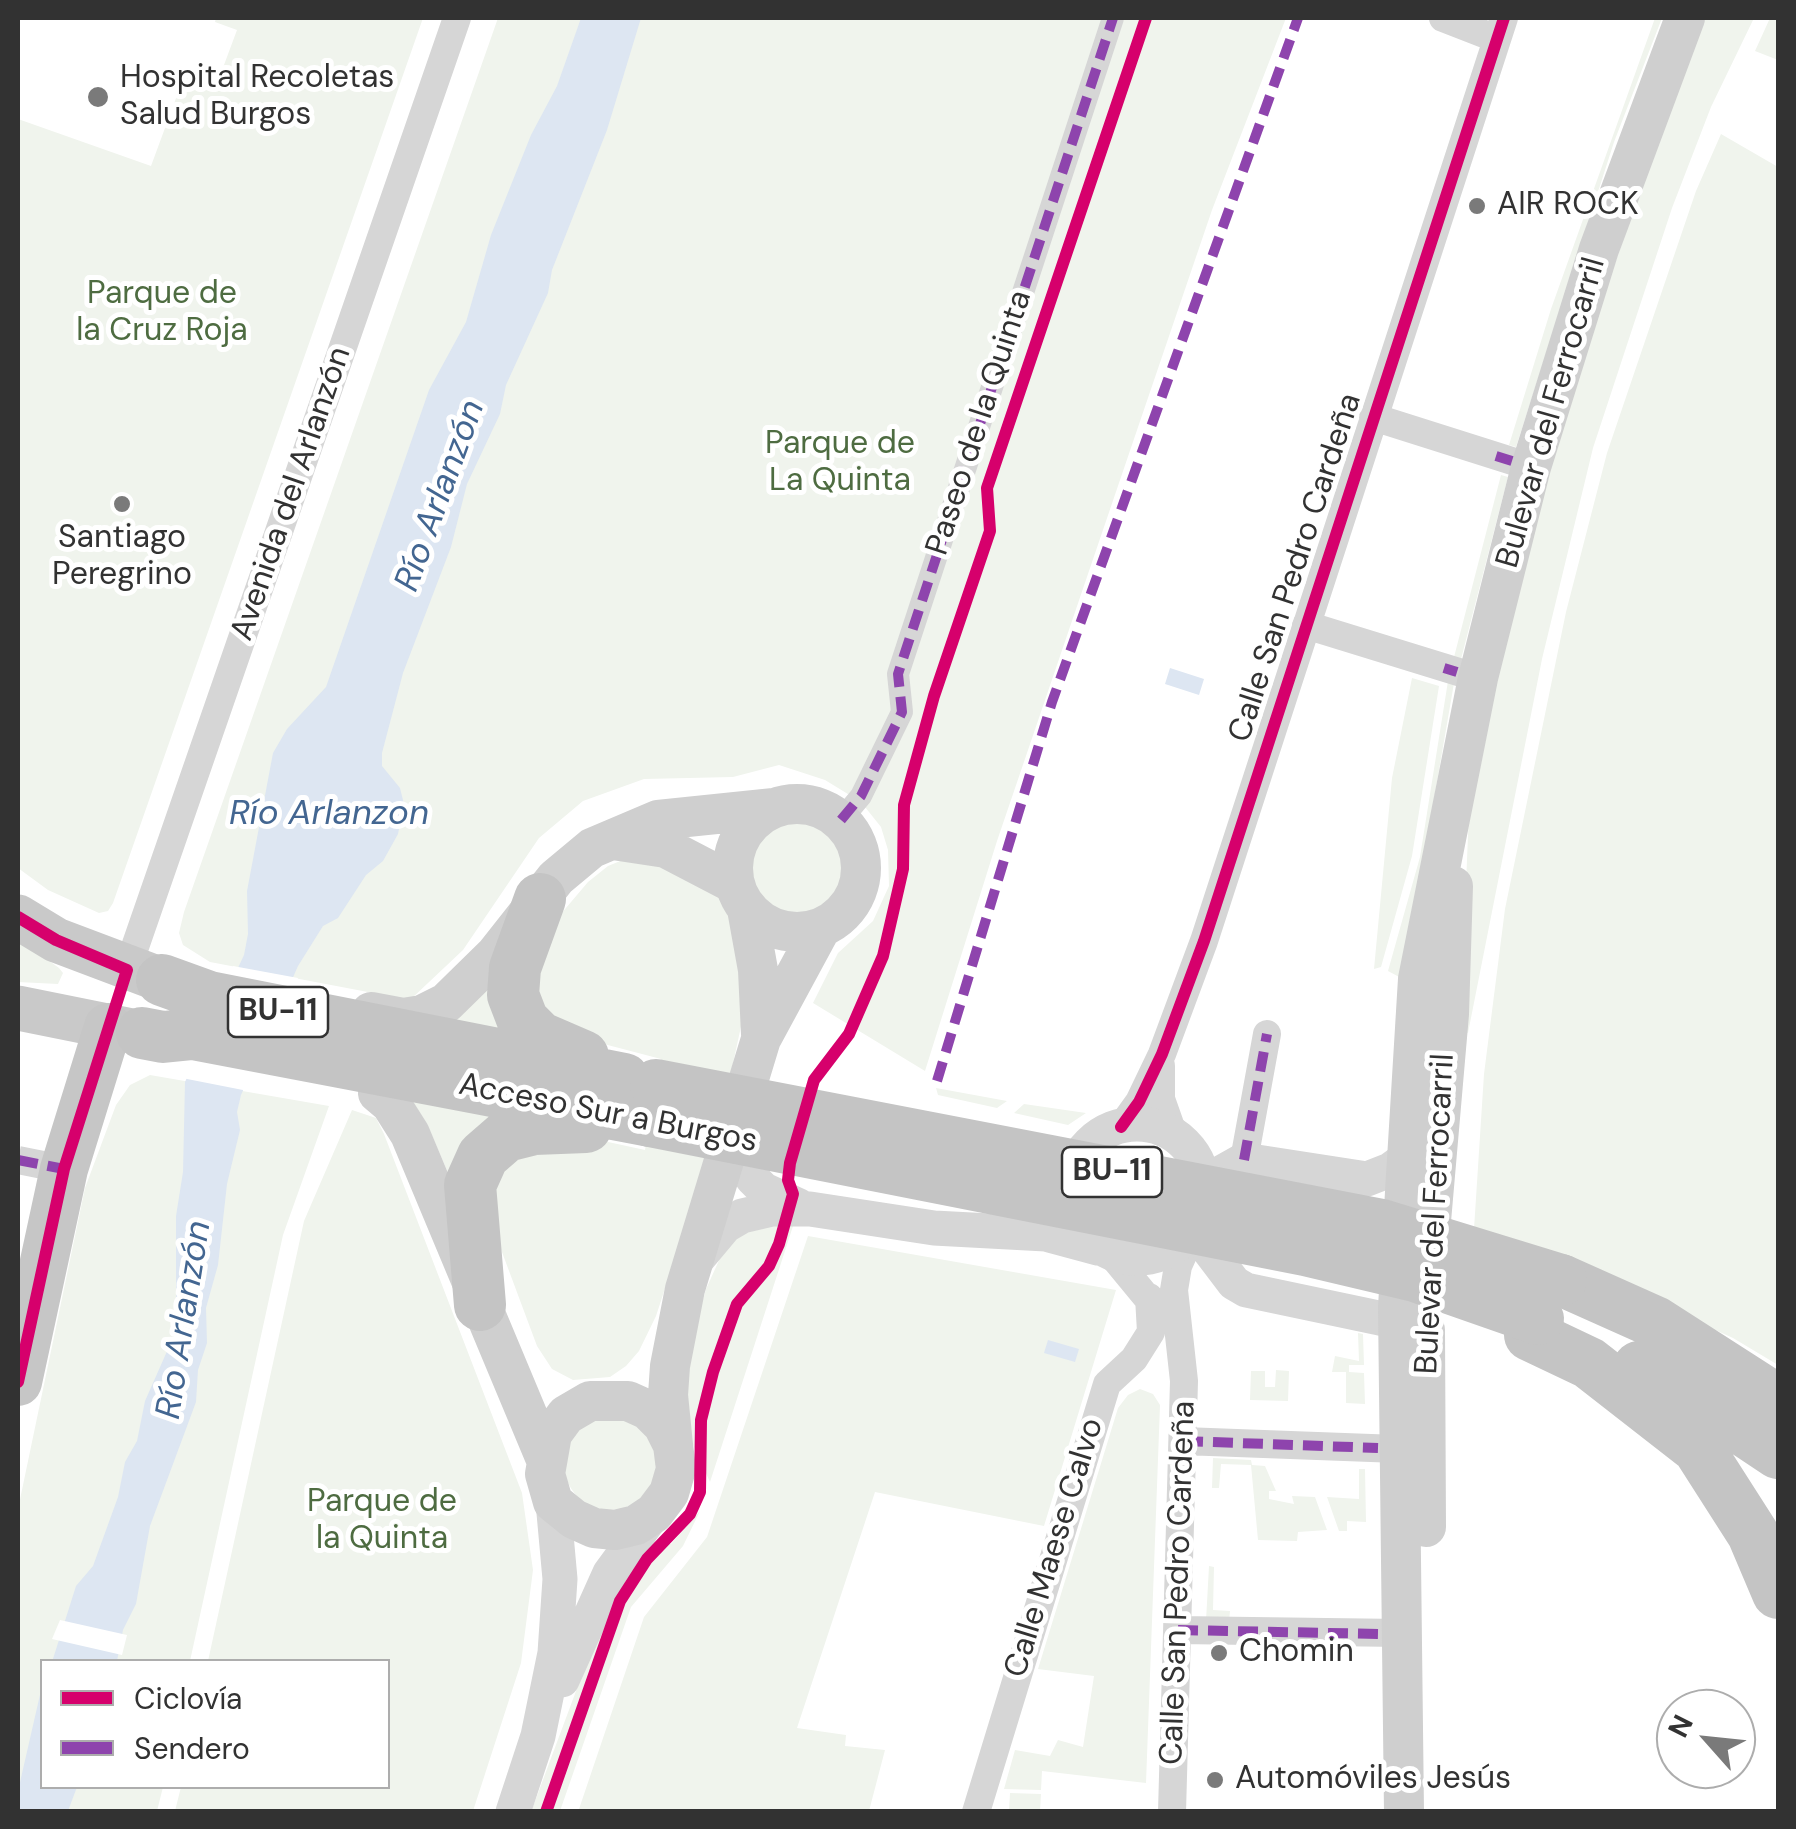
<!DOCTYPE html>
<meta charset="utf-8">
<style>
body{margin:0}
#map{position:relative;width:1796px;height:1829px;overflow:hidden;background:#fff;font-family:"DM Sans",sans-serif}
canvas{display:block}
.frame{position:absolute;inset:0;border:20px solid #323232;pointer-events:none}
.legend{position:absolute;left:40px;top:1659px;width:350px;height:130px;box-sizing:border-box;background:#fff;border:2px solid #adadad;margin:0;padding:12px 18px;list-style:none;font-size:30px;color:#323232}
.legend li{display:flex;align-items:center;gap:20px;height:50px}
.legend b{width:50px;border:2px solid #adadad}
.north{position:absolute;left:1656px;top:1689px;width:100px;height:100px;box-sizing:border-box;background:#fff;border:2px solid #adadad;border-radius:50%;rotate:297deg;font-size:28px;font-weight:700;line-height:40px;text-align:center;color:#323232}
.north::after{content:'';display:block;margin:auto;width:35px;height:45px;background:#7a7a7a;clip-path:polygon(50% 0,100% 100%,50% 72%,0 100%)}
</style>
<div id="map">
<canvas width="1796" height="1829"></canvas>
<div class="frame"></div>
<ul class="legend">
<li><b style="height:12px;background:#d6006c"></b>Ciclovía</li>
<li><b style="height:12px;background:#8e44ad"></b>Sendero</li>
</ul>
<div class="north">N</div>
</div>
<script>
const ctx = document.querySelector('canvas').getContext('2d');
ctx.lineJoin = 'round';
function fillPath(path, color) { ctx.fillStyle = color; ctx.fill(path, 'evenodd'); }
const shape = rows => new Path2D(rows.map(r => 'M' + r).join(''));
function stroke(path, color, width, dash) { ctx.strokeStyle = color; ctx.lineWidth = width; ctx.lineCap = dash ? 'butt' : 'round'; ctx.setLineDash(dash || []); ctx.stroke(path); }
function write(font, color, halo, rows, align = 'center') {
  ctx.font = font + ' "DM Sans",sans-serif'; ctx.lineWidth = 10; ctx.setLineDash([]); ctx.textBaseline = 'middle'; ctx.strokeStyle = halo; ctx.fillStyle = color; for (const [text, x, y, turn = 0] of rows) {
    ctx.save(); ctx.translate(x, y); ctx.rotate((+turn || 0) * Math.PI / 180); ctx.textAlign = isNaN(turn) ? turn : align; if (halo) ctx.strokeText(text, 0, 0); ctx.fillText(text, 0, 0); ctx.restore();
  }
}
fillPath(shape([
 [216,18,423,18,113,903,108,911,99,913,48,890,18,868,18,119,151,166,186,71,218,81,237,30,215,22],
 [498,18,1286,18,1212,210,997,841,925,1071,813,1003,838,953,873,921,889,886,888,850,881,827,861,802,825,780,779,765,733,777,644,779,583,801,539,838,463,950,410,1000,210,962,183,945,179,933,184,912],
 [1655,18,1662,18,1614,142,1516,447,1509,445,1551,309],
 [1699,18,1754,18,1711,107,1672,208,1593,448,1542,659,1468,1033,1460,1030,1470,787,1551,451],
 [1770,18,1778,18,1778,60,1755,51],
 [1721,134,1778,167,1778,1365,1733,1338,1570,1264,1474,1229,1484,1074,1505,909,1566,612,1607,453,1696,191],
 [1501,475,1508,477,1460,663,1453,661],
 [1412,678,1439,686,1412,856,1381,967,1374,969,1392,778],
 [1448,681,1454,683,1403,979,1388,971,1420,857],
 '751 867a48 48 0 1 1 96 0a48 48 0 1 1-96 0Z',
 [630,857,651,857,718,896,733,924,745,1008,722,1114,656,1316,639,1351,626,1366,610,1377,573,1380,552,1369,537,1346,496,1236,492,1179,510,1156,599,1140,645,1150,661,1059,562,1033,532,994,560,915,588,882,608,866],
 [18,938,59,968,63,973,58,984,18,982],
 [498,969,518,1039,442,1024],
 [150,1075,329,1106,283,1235,190,1661,42,1662,42,1786,163,1787,157,1811,18,1812,18,1509,85,1188,116,1105,130,1085],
 [936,1088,1007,1101,997,1108,938,1095],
 [411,1099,498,1109,452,1182,427,1124],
 [1024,1104,1086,1113,1068,1125,1014,1113],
 [352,1110,376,1118,384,1134,522,1493,533,1570,521,1663,473,1811,175,1811,181,1787,388,1786,388,1662,208,1661,304,1221],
 [794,1223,710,1482,690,1438,686,1411,688,1354,706,1289,726,1245,751,1225],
 [808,1236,1116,1290,1044,1526,875,1492,797,1728,846,1735,845,1746,885,1750,869,1811,578,1812,644,1617,707,1537],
 [1358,1333,1363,1334,1364,1365,1349,1365,1349,1372,1364,1373,1365,1404,1346,1403,1346,1372,1332,1372,1335,1356,1359,1361],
 [1276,1370,1289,1371,1288,1401,1250,1400,1251,1371,1265,1371,1265,1387,1275,1387],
 [1140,1389,1153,1394,1160,1405,1146,1783,1042,1771,1041,1790,1004,1789,1015,1750,1050,1756,1058,1740,1083,1747,1094,1676,1038,1669,1118,1408,1128,1395],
 '564 1464a46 46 0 1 1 92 0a46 46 0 1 1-92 0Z',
 [1213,1458,1251,1460,1252,1465,1265,1466,1276,1491,1269,1491,1269,1499,1294,1504,1292,1496,1315,1497,1327,1530,1298,1532,1297,1541,1258,1540,1251,1465,1221,1464,1219,1488,1212,1488],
 [1359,1469,1365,1469,1366,1522,1347,1521,1347,1531,1339,1531,1327,1497,1359,1499],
 [700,1511,683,1546,631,1607,560,1811,531,1812,611,1597,652,1541,671,1544],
 [1209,1566,1214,1567,1213,1610,1230,1611,1229,1621,1206,1621],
 [1010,1793,1041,1794,1040,1811,1009,1811]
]), '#f0f4ed');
fillPath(shape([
 [581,18,641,18,607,130,552,270,548,293,506,385,500,414,467,484,451,547,403,673,382,753,382,766,400,788,404,804,398,834,383,861,366,875,338,918,323,926,298,966,241,1095,237,1112,240,1130,227,1184,218,1265,206,1308,207,1343,198,1370,196,1402,150,1526,136,1604,123,1630,117,1661,52,1662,76,1586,93,1566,118,1497,125,1462,137,1441,145,1401,176,1331,176,1216,183,1172,185,1082,244,955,248,934,247,891,273,753,287,729,326,687,429,390,466,322,491,235,531,135,557,86],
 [1170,668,1204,679,1199,695,1165,684],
 [1048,1340,1079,1349,1075,1362,1044,1353],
 [42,1686,42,1786,77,1787,68,1811,18,1811,18,1791]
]), '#dde6f2');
fillPath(shape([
 [233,966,298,978,248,1091,182,1078],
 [60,1620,127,1635,122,1655,52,1639]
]), '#fff');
stroke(shape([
 [18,1160,43,1165]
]), '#d6d6d6', 28, [28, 14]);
stroke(shape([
 [841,820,861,796,902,712,898,674,1113,18]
]), '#d6d6d6', 22);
stroke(shape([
 [1443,18,1497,39],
 [1373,417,1531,467],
 [1306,625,1478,678],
 [127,970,457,18],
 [1161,1066,1161,1099,1173,1133],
 [1121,1127,1139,1102,1162,1054,1204,941,1504,18],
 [1244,1160,1267,1034],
 [1111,1254,1158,1311],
 [1183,1441,1398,1449],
 [1178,1630,1401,1633],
 [976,1812,1107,1384,1134,1359,1151,1332,1149,1297],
 [1172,1812,1184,1381,1174,1290,1178,1266,1195,1228]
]), '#d6d6d6', 28);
stroke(shape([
 '1070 1191a67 67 0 1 1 134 0a67 67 0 1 1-134 0Z',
 [735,1130,742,1164,753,1179,764,1190,799,1206],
 [1205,1198,1219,1174,1244,1160,1367,1179,1390,1170,1424,1145],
 [1200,1216,1209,1250,1234,1283,1246,1290,1398,1322,1410,1330,1414,1343],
 [694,1263,725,1226,742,1216,772,1209,810,1209,934,1228,1046,1234,1098,1248],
 [562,1680,610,1573,654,1513],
 [513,1812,538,1736,555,1653,560,1579,553,1502]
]), '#d6d6d6', 35);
stroke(shape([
 '733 868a64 64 0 1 1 128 0a64 64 0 1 1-128 0Z',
 [613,840,666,848,735,884],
 [747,909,758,970,761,1034],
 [371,1012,403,1018,422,1015,446,1003,496,954,556,878,592,848,658,820,774,808],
 [378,1093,391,1104,410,1134,545,1457],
 [1427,1267,1449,1014,1453,886],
 [1425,1330,1426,1527],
 [673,1445,663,1425,648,1410,628,1401,590,1401,566,1415,552,1434,545,1474,553,1502,574,1519,594,1528,615,1530,636,1525,654,1513,669,1493,676,1469,673,1445,668,1395,670,1366,685,1289,761,1039,821,928],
 [1404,1812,1398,1307,1418,979,1478,678,1531,467,1599,249,1685,18]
]), '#cfcfcf', 40);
stroke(shape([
 [18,917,56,940,162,980],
 [18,1008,142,1033]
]), '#c9c9c9', 45);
stroke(shape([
 [18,1382,64,1169,108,1027]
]), '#c6c6c6', 48);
stroke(shape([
 [540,899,515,968,513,995,523,1021,539,1037,583,1056],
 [162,980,209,997,624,1079],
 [142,1033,163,1037,193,1034,650,1121],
 [1561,1280,1655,1322,1778,1401],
 [480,1305,470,1185,483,1156,506,1136,534,1129,586,1127],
 [1530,1335,1589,1363,1698,1448,1753,1534,1778,1593],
 [1639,1367,1679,1387,1778,1453]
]), '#c4c4c4', 52);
stroke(shape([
 [656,1085,1382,1225,1561,1280],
 [650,1121,1305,1250,1415,1276,1538,1319]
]), '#c4c4c4', 52);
stroke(shape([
 [1496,456,1512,461],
 [1444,668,1457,672],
 [841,820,861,796,902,712,898,674,1113,18],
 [937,1081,1052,702,1298,18],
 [18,1160,64,1169],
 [1244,1160,1267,1034],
 [1183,1441,1378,1448],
 [1178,1630,1381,1634]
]), '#8e44ad', 10, [20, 10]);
stroke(shape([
 [18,917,56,940,127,970,64,1169,18,1382],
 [1121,1127,1139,1102,1162,1054,1204,941,1504,18],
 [546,1812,620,1601,647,1559,690,1514,700,1492,701,1420,713,1372,737,1304,769,1266,779,1244,793,1194,788,1180,790,1163,814,1080,849,1034,883,956,903,869,904,805,934,696,990,531,987,488,1146,18]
]), '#d6006c', 12);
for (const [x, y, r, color] of [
 [98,97,12,"#7a7a7a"],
 [1477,206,10,"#7a7a7a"],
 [122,504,10,"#7a7a7a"],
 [1219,1653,10,"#7a7a7a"],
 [1215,1780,10,"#7a7a7a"]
]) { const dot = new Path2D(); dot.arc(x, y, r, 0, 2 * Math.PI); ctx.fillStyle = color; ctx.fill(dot); stroke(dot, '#fff', 4); }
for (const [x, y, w] of [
 [278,1012,100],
 [1112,1172,100]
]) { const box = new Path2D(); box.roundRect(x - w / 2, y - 25, w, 50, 8); ctx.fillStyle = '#fff'; ctx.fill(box); stroke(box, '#323232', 2.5); }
write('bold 30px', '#323232', null, [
 ["BU-11",278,1012],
 ["BU-11",1112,1172]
]);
write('32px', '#323232', '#fff', [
 ["Hospital Recoletas",120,79],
 ["Salud Burgos",120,116],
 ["AIR ROCK",1497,206],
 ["Santiago",122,539,"center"],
 ["Peregrino",122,576,"center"],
 ["Chomin",1239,1653],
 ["Automóviles Jesús",1235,1780]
], 'left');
write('32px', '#4e6c41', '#fff', [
 ["Parque de",162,295],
 ["la Cruz Roja",162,332],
 ["Parque de",840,445],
 ["La Quinta",840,482],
 ["Parque de",382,1503],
 ["la Quinta",382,1540]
]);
write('32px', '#323232', '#fff', [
 ["Bulevar del Ferrocarril",1552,413,-74],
 ["Paseo de la Quinta",980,423,-72],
 ["Avenida del Arlanzón",292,494,-71],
 ["Calle San Pedro Cardeña",1296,568,-72],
 ["Acceso Sur a Burgos",608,1114,11],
 ["Bulevar del Ferrocarril",1436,1214,-87],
 ["Calle Maese Calvo",1055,1548,-73],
 ["Calle San Pedro Cardeña",1179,1583,-88]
]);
write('italic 35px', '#436691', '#fff', [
 ["Río Arlanzón",441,496,-70],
 ["Río Arlanzon",329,815],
 ["Río Arlanzón",185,1320,-81]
]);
</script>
